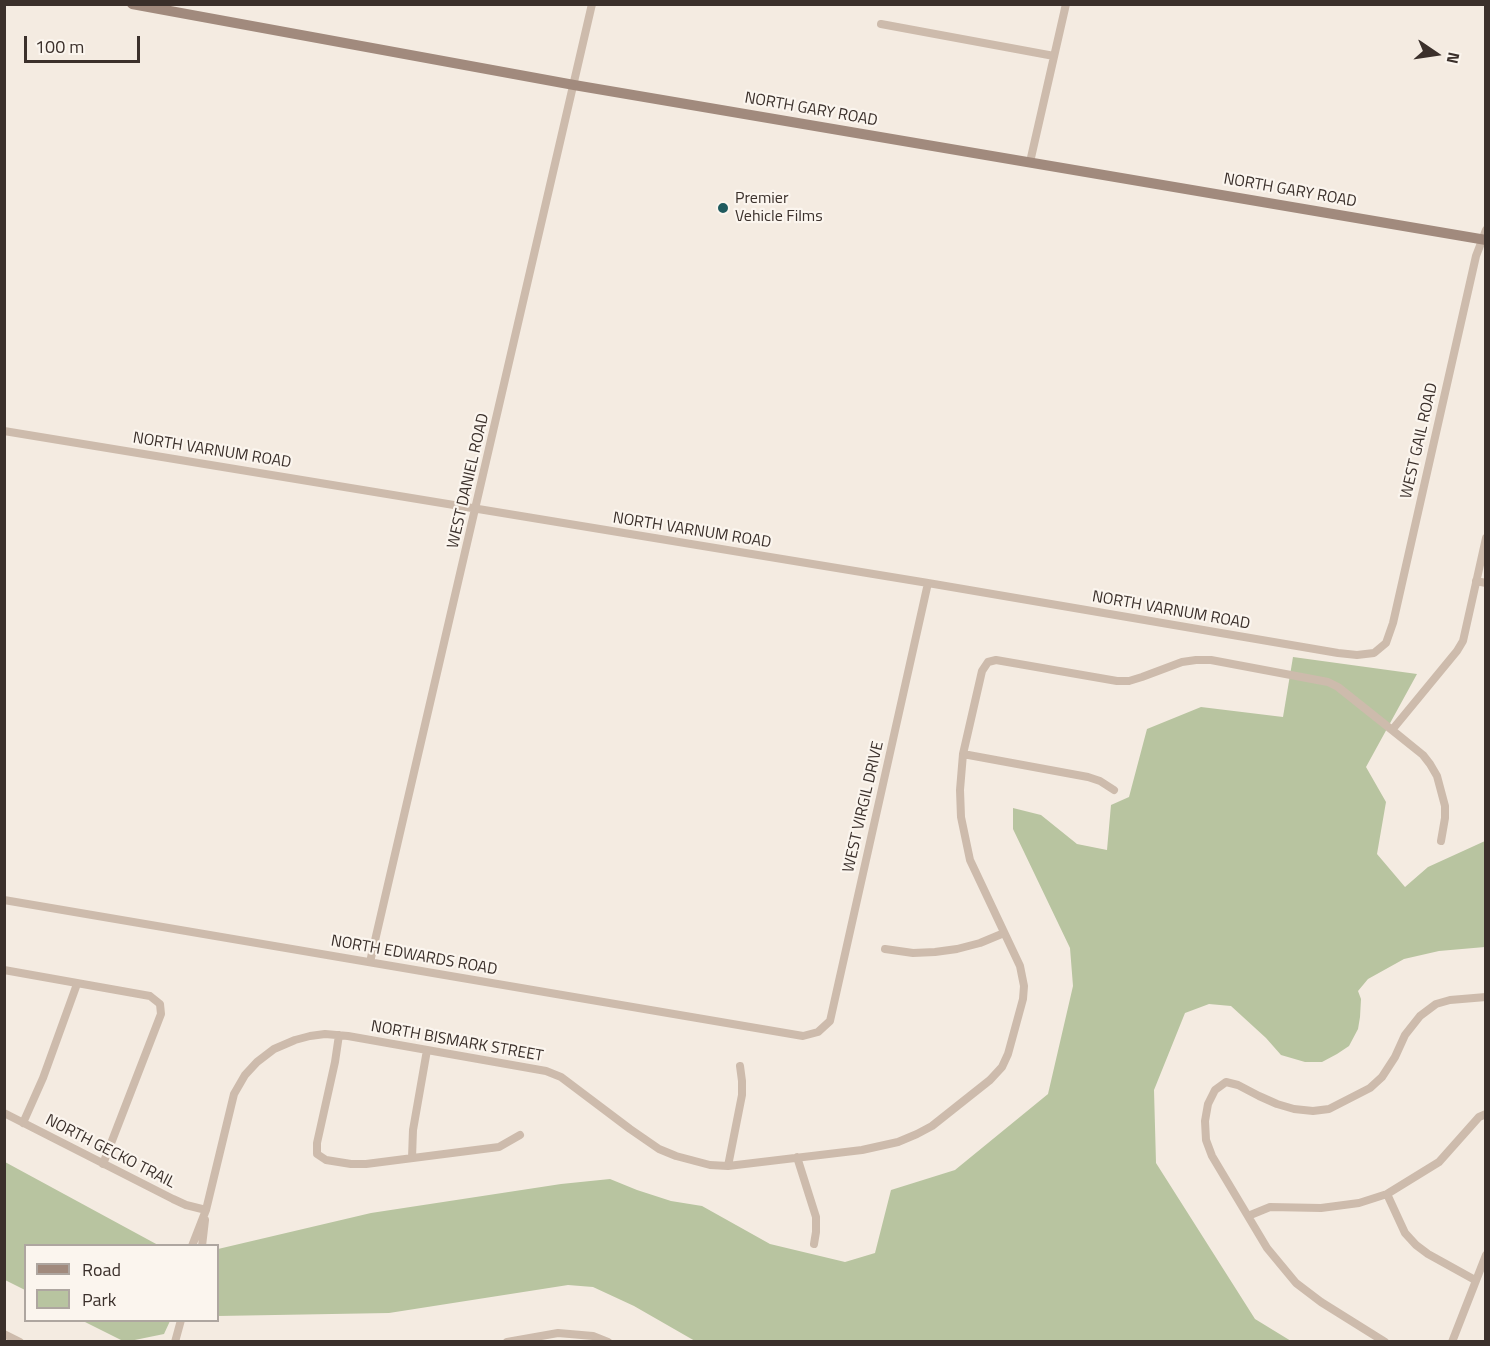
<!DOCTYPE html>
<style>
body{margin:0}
#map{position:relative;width:1490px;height:1346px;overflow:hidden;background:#f4ebe1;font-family:"Titillium Web",sans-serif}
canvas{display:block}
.frame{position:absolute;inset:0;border:6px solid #3b302b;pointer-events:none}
.legend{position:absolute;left:24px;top:1244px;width:195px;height:78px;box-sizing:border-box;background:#fbf5ee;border:2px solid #aea6a0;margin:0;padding:8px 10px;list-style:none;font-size:18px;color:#3b302b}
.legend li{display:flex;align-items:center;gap:12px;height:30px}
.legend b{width:30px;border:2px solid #aea6a0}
.north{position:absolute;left:1406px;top:24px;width:60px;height:60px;-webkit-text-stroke:4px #fbf5ee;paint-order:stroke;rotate:103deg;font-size:16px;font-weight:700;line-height:24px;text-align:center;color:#3b302b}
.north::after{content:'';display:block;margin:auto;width:21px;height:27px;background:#3b302b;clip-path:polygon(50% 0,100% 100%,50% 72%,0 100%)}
.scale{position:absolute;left:24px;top:36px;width:116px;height:27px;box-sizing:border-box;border:3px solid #3b302b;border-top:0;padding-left:8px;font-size:18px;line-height:21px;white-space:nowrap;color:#3b302b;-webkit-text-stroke:4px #fbf5ee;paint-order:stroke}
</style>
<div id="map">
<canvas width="1490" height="1346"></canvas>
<div class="frame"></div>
<ul class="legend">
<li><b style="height:8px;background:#a18a7d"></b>Road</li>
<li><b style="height:16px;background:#b8c4a0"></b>Park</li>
</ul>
<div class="north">N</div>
<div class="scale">100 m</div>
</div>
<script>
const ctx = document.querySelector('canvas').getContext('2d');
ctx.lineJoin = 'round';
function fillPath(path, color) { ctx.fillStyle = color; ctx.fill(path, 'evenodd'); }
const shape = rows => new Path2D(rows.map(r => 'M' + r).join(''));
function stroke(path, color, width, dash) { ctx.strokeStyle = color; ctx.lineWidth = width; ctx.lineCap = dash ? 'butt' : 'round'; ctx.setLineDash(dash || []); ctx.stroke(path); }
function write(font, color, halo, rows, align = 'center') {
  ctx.font = font + ' "Titillium Web",sans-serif'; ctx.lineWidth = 4.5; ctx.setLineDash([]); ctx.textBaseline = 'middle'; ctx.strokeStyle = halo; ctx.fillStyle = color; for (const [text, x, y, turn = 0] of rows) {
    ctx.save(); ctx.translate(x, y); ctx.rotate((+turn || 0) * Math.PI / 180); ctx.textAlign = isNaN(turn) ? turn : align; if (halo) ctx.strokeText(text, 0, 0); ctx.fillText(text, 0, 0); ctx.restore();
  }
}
fillPath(shape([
 [1293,657,1417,674,1366,767,1386,802,1377,854,1405,887,1428,867,1485,841,1485,947,1439,951,1404,959,1368,979,1358,991,1361,999,1360,1017,1358,1029,1349,1046,1337,1054,1322,1062,1305,1062,1281,1055,1266,1038,1231,1006,1209,1004,1185,1013,1154,1090,1156,1163,1255,1319,1291,1341,695,1341,634,1306,593,1287,568,1285,389,1313,218,1316,218,1249,371,1213,561,1184,610,1179,637,1190,671,1201,702,1206,770,1244,845,1262,875,1253,891,1190,955,1170,1048,1094,1073,986,1070,948,1013,829,1013,808,1041,815,1077,844,1107,850,1111,805,1129,797,1147,729,1201,707,1283,717],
 [5,1162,158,1245,26,1246,25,1290,5,1280],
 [83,1321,170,1321,164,1334,125,1342]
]), '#b8c4a0');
stroke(shape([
 [881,24,1054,56],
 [1030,162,1066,4],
 [4,431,928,583,1338,653,1357,655,1374,653,1386,643,1393,623,1476,256,1486,230],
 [1476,581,1486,583],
 [1392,730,1457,651,1463,641,1486,538],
 [963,754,1088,777,1100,781,1114,790],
 [4,900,803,1036,818,1032,830,1021,928,583],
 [885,949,913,953,935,952,957,949,980,943,1004,933],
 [370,962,592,4],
 [4,970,150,996,160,1004,161,1014,103,1164],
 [339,1035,335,1062,317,1143,317,1154,326,1160,351,1164,366,1164,499,1147,520,1135],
 [4,1113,173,1199,186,1205,206,1210],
 [23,1123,43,1078,77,984],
 [797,1157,816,1217,816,1232,814,1244],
 [412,1158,413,1130,427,1050],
 [728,1166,742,1095,742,1081,740,1066],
 [1387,1194,1405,1233,1416,1245,1428,1254,1475,1280],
 [1248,1216,1270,1207,1321,1208,1359,1203,1387,1194,1439,1162,1479,1117,1486,1114],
 [192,1246,206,1210,234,1094,245,1075,257,1062,274,1049,295,1040,310,1036,325,1034,348,1036,546,1071,561,1077,630,1129,659,1149,676,1156,710,1165,728,1166,862,1150,898,1142,917,1134,932,1126,990,1080,1002,1067,1008,1054,1023,999,1024,986,1020,966,970,860,961,817,960,790,963,754,982,671,988,662,996,660,1117,681,1129,681,1142,677,1182,662,1196,660,1211,660,1328,682,1338,687,1392,730,1423,755,1430,764,1437,776,1445,806,1445,818,1441,841],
 [202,1246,205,1220],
 [4,1334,20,1342],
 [175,1342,181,1320],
 [507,1342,558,1333,593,1336,608,1342],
 [1385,1342,1321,1302,1296,1283,1267,1248,1212,1156,1206,1140,1205,1121,1208,1104,1215,1090,1226,1082,1238,1085,1259,1096,1277,1104,1294,1109,1313,1111,1329,1109,1370,1088,1382,1077,1395,1057,1405,1035,1420,1016,1436,1004,1450,1000,1486,997],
 [1452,1342,1486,1255]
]), '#cdbbac', 8);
stroke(shape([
 [132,4,574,85,1486,240]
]), '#a18a7d', 10);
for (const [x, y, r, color] of [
 [723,208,6,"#1f5a5e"]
]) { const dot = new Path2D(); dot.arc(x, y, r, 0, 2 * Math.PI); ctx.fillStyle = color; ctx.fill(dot); stroke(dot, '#fbf5ee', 2); }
write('16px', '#3b302b', '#fbf5ee', [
 ["NORTH GARY ROAD",811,110,10],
 ["NORTH GARY ROAD",1290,191,10],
 ["WEST GAIL ROAD",1420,441,-77],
 ["NORTH VARNUM ROAD",212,451,9],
 ["WEST DANIEL ROAD",469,481,-77],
 ["NORTH VARNUM ROAD",692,531,9],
 ["NORTH VARNUM ROAD",1171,611,10],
 ["WEST VIRGIL DRIVE",864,807,-77],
 ["NORTH EDWARDS ROAD",414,956,10],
 ["NORTH BISMARK STREET",457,1042,10],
 ["NORTH GECKO TRAIL",110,1152,27]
]);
write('16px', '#3b302b', '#fbf5ee', [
 ["Premier",735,199],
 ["Vehicle Films",735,217]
], 'left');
</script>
